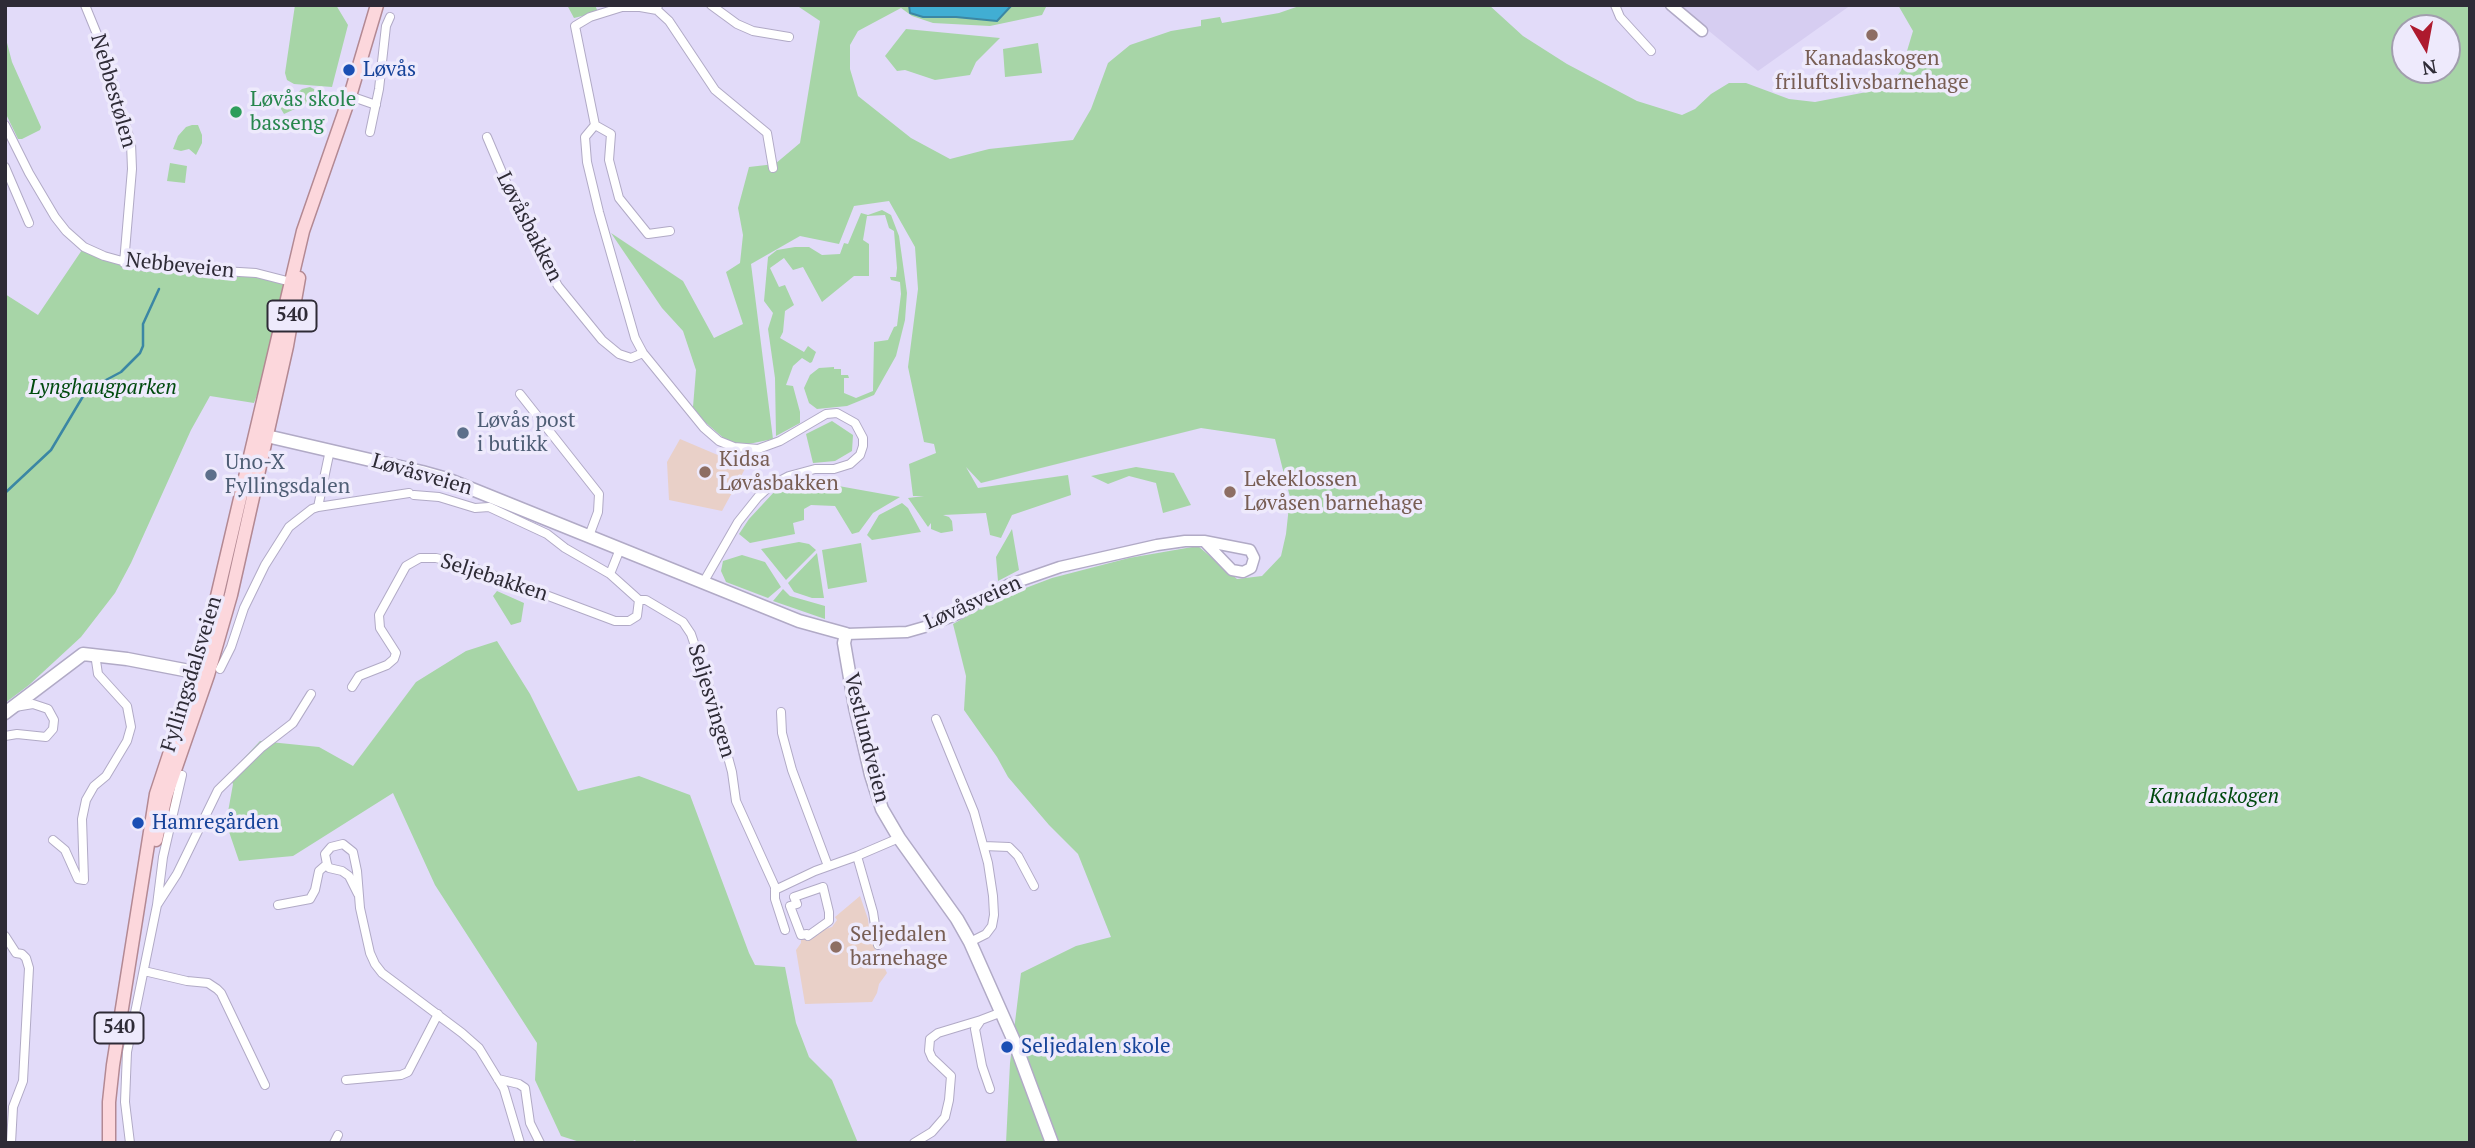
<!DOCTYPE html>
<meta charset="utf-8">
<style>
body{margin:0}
#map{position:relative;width:2475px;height:1148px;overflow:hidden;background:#e2dbf9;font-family:"PT Serif",serif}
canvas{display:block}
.frame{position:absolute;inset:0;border:7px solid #2e2b36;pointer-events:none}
.north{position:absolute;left:2391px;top:14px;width:70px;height:70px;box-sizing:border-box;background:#eeeafc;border:2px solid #a19ead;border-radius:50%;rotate:170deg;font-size:19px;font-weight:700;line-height:28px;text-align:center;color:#2e2b36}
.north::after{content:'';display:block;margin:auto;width:24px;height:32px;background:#ae1a2e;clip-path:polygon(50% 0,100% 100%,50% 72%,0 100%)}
</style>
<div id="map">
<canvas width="2475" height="1148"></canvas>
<div class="frame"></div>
<div class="north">N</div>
</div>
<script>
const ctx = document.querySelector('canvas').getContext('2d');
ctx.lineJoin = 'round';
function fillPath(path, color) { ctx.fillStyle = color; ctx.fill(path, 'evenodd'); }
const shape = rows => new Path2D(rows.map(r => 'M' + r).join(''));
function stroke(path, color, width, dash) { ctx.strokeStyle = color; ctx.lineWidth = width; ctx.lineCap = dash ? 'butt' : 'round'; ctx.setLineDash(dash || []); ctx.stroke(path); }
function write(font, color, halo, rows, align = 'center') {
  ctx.font = font + ' "PT Serif",serif'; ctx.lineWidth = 7; ctx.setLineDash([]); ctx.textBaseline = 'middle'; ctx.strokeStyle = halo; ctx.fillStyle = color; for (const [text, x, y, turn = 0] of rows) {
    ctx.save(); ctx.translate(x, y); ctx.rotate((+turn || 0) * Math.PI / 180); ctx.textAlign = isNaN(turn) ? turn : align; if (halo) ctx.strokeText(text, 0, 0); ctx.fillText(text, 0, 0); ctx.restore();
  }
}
fillPath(shape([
 [1677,5,1851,5,1758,71]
]), '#d6cdf1');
fillPath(shape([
 [680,439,746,467,722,511,669,500,667,462],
 [860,896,868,919,870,938,887,973,879,984,877,993,872,1002,805,1004,796,950,801,943,801,936,832,927,837,920,835,917]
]), '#e9d0c8');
fillPath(shape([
 [295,5,336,5,348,25,332,87,294,84,287,80,285,73],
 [567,5,595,5,598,12,574,18],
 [796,5,1047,5,1042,15,990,26,933,23,912,16,901,8,858,31,850,45,850,69,858,96,911,138,950,159,989,149,1073,140,1091,109,1108,63,1130,45,1171,31,1201,26,1201,20,1220,17,1222,23,1279,13,1302,5,1489,5,1523,36,1567,64,1637,101,1682,115,1695,109,1711,94,1729,83,1746,83,1789,99,1815,102,1872,91,1894,80,1901,71,1913,31,1898,5,2470,5,2470,1143,1006,1143,1010,1063,1021,973,1076,946,1111,937,1078,854,1049,825,1008,777,997,757,964,710,966,676,953,624,1002,597,1052,578,1129,558,1198,546,1237,579,1262,576,1281,556,1286,534,1290,497,1275,439,1201,428,981,483,966,467,978,488,1068,475,1071,495,1012,515,1001,538,990,535,986,513,943,515,949,517,952,521,953,531,941,533,931,529,931,523,928,527,908,498,924,496,913,496,909,464,936,453,934,444,924,442,908,367,918,289,915,247,889,201,854,206,839,244,800,236,751,264,773,439,734,447,705,422,693,407,696,370,683,331,662,308,611,233,683,281,714,338,743,324,726,272,740,263,743,235,738,208,749,167,775,164,800,143,820,21],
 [2405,28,2447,28,2447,70,2405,70],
 [906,29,1000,38,976,62,970,75,935,80,905,70,897,71,885,56],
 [5,35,12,62,41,127,40,130,22,139,18,139,5,112],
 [1038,43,1042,73,1005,77,1003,49],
 [310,87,318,91,312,101,284,114,278,104,291,98,302,89],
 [192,125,198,125,202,135,202,143,196,155,189,149,181,151,173,149,178,136,186,127],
 [170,163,187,166,185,183,167,181],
 [882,210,891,215,899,236,907,293,905,320,896,356,874,395,847,406,817,409,809,403,804,388,810,375,819,368,834,367,834,369,841,369,841,375,848,375,849,378,844,378,844,393,856,398,873,391,874,342,888,340,894,327,897,326,901,294,900,282,891,280,890,277,896,277,897,268,894,231,889,228,885,215,867,216,863,240,869,244,869,276,854,276,822,302,803,267,793,270,784,258,770,268,779,287,785,285,794,305,785,311,783,332,780,338,804,352,808,346,816,352,812,362,810,363,802,358,793,366,786,385,793,386,800,412,800,423,776,436,775,378,768,329,773,313,764,301,768,257,777,250,795,247,809,247,822,255,840,254,844,243,848,244,861,213,868,215],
 [84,247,124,263,256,273,290,282,276,343,254,403,210,396,191,430,131,563,115,593,81,637,29,685,5,703,5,294,38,315],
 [832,421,853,435,852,451,835,461,813,463,806,434],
 [1136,467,1174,473,1191,505,1163,513,1156,483,1129,476,1108,484,1091,476],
 [805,480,900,497,873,513,859,532,852,534,835,506,811,505,804,509,804,520,793,523,795,534,750,543,739,534,749,519,775,491],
 [902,503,908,508,921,532,872,540,867,535,879,515],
 [1012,529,1019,570,998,581,996,557],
 [799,542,809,544,816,550,786,580,761,549],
 [861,543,867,582,828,589,822,550],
 [817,553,824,598,812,598,794,592,788,583],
 [742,555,765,562,781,587,768,598,726,582,721,571,723,561],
 [783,589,790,596,825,606,825,619,773,601],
 [497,591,524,603,521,622,511,625,493,596],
 [497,641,530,694,578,791,639,776,690,795,749,953,755,965,785,967,796,1023,809,1057,832,1080,858,1143,637,1143,635,1140,629,1143,583,1143,561,1136,535,1080,537,1043,435,885,393,793,293,856,239,861,226,823,233,784,228,775,260,741,319,747,353,766,416,682,466,651]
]), '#a7d5a7');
const water = shape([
 [909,5,1012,5,997,21,956,17,923,17,910,13,909,5]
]);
fillPath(water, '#41aed3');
stroke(water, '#3b87a4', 2);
stroke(shape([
 [5,493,51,450,82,398,91,388,121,372,140,353,143,346,143,324,159,289]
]), '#3b87a4', 2.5);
const minor = shape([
 [85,5,101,44,131,143,132,169,124,263],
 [711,5,737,24,753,31,789,37],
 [1615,5,1620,17,1651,51],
 [657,10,669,21,715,90,767,133,773,168],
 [350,96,376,105],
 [5,125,29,173,55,217,66,231,84,247,104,256,140,266,256,273,295,283],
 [595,125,585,137,587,162,599,212,635,338,643,353,704,428,719,441,734,447,758,449,780,441,826,414,837,413,855,423,863,438,863,446,860,455,850,464,834,469,815,469,789,476,770,486,758,497,738,522,703,583],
 [595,125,575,26,590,17,622,7,640,7,657,10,658,5],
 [595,125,611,134,609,160,619,198,648,234,670,231],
 [370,132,379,89,386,26,390,17],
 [487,137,526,229,558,286,602,340,619,354,631,358,643,353],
 [5,167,29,223],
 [520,394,599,494,598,512,589,536],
 [414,495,439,497,475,508,489,507,547,534,565,548,610,574],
 [318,507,409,493],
 [620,549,610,574,639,600,646,600,683,622,691,634,710,690,732,772,736,801,775,887,775,899,785,930],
 [220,669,231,647,244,608,265,565,289,527,312,509,318,507,330,450],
 [352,687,359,676,387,665,394,659,396,653,380,628,379,615,406,566,420,558,436,558,466,565,615,621,629,621,637,616,639,600],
 [781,712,782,733,792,770,828,866],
 [936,719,974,812,988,863,993,896,994,915,992,926,986,934,970,942],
 [5,736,17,734,46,737,53,729,54,720,48,709,33,704,15,707],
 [53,840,65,850,78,879,84,880,82,819,86,800,94,786,106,776,127,741,131,727,127,706,98,674,95,654],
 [984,846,1009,847,1018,856,1034,886],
 [857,856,873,912,878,945],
 [823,887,829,912,829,921,808,936,807,934,801,935,790,906,797,904,794,897,823,887],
 [775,890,815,871,857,856,899,838],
 [358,894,349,876,342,871,329,868,327,864,325,854,331,847,343,844,353,852,357,871,360,908,370,953,375,964,382,973,462,1033,479,1048,504,1089,520,1143],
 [157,905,163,857,182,775],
 [278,905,310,899,315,890,319,871,327,864],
 [5,936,16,953,22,954,26,958,29,968,23,1081,13,1107,11,1143],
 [144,971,187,981,208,983,217,989,221,993,265,1085],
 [498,1079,519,1084,525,1088,530,1123,540,1143],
 [346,1080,401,1075,408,1072,438,1014],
 [990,1089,982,1066,975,1029,981,1020,1002,1012],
 [130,1143,125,1102,127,1052,157,905,177,874,218,790,262,747,293,723,311,694],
 [334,1143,338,1135],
 [914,1143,932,1132,945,1117,949,1100,951,1076,932,1058,929,1051,930,1039,938,1033,981,1020]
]);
const tertiary = shape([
 [1671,5,1702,31],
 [846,634,907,632,928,626,960,613,1008,585,1060,567,1157,545,1185,541,1204,541,1250,550,1254,558,1251,568,1243,572,1232,570,1204,541]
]);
const secondary = shape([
 [258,434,422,472,447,479,799,621,846,634,844,643,855,707,871,775,882,809,899,838,957,919,970,942,1014,1041,1052,1143],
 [5,713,83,654,127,659,205,674]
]);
const primary = shape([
 [156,840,166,796,208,675,231,595,287,346,299,278],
 [109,1143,109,1102,113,1065,156,794,206,643,303,231,350,96,377,5]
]);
stroke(minor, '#b1aac6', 10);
stroke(tertiary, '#b1aac6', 13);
stroke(secondary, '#b1aac6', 15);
stroke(primary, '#b38993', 15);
stroke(minor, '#fff', 8);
stroke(tertiary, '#fff', 10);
stroke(secondary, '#fff', 12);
stroke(primary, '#fcd7dc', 12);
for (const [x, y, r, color] of [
 [1872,35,7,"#8d6e63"],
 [349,70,7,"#1a4fb4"],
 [236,112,7,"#2e9e5b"],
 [463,433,7,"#5c6f8a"],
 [705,472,7,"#8d6e63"],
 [211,475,7,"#5c6f8a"],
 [1230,492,7,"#8d6e63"],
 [138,823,7,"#1a4fb4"],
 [836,947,7,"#8d6e63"],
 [1007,1047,7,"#1a4fb4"]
]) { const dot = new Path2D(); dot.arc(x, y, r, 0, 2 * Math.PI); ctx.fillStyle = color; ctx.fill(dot); stroke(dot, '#eeeafc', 2.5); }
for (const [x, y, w] of [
 [292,316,49],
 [119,1028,49]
]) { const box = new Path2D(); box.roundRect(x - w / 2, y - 15.5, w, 31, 5); ctx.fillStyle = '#eeeafc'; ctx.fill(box); stroke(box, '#2e2b36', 2); }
write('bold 19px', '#2e2b36', null, [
 ["540",292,316],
 ["540",119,1028]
]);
write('21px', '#785e54', '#eeeafc', [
 ["Kanadaskogen",1872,59,"center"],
 ["friluftslivsbarnehage",1872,83,"center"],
 ["Kidsa",719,460],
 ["Løvåsbakken",719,484],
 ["Lekeklossen",1244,480],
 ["Løvåsen barnehage",1244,504],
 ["Seljedalen",850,935],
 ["barnehage",850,959]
], 'left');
write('21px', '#164399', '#eeeafc', [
 ["Løvås",363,70],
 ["Hamregården",152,823],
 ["Seljedalen skole",1021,1047]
], 'left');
write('21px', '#2e2b36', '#eeeafc', [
 ["Nebbestølen",113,91,74],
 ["Løvåsbakken",529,227,63],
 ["Nebbeveien",180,266,6],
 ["Løvåsveien",422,475,16],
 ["Seljebakken",494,578,18],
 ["Løvåsveien",973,603,-24],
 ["Fyllingsdalsveien",192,674,-73],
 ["Seljesvingen",711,701,73],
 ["Vestlundveien",866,738,76]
]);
write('21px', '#27864d', '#eeeafc', [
 ["Løvås skole",250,100],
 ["basseng",250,124]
], 'left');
write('italic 21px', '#004a0e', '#eeeafc', [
 ["Lynghaugparken",103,388],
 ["Kanadaskogen",2214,797]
]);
write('21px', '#4e5e75', '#eeeafc', [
 ["Løvås post",477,421],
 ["i butikk",477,445],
 ["Uno-X",225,463],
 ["Fyllingsdalen",225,487]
], 'left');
</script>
